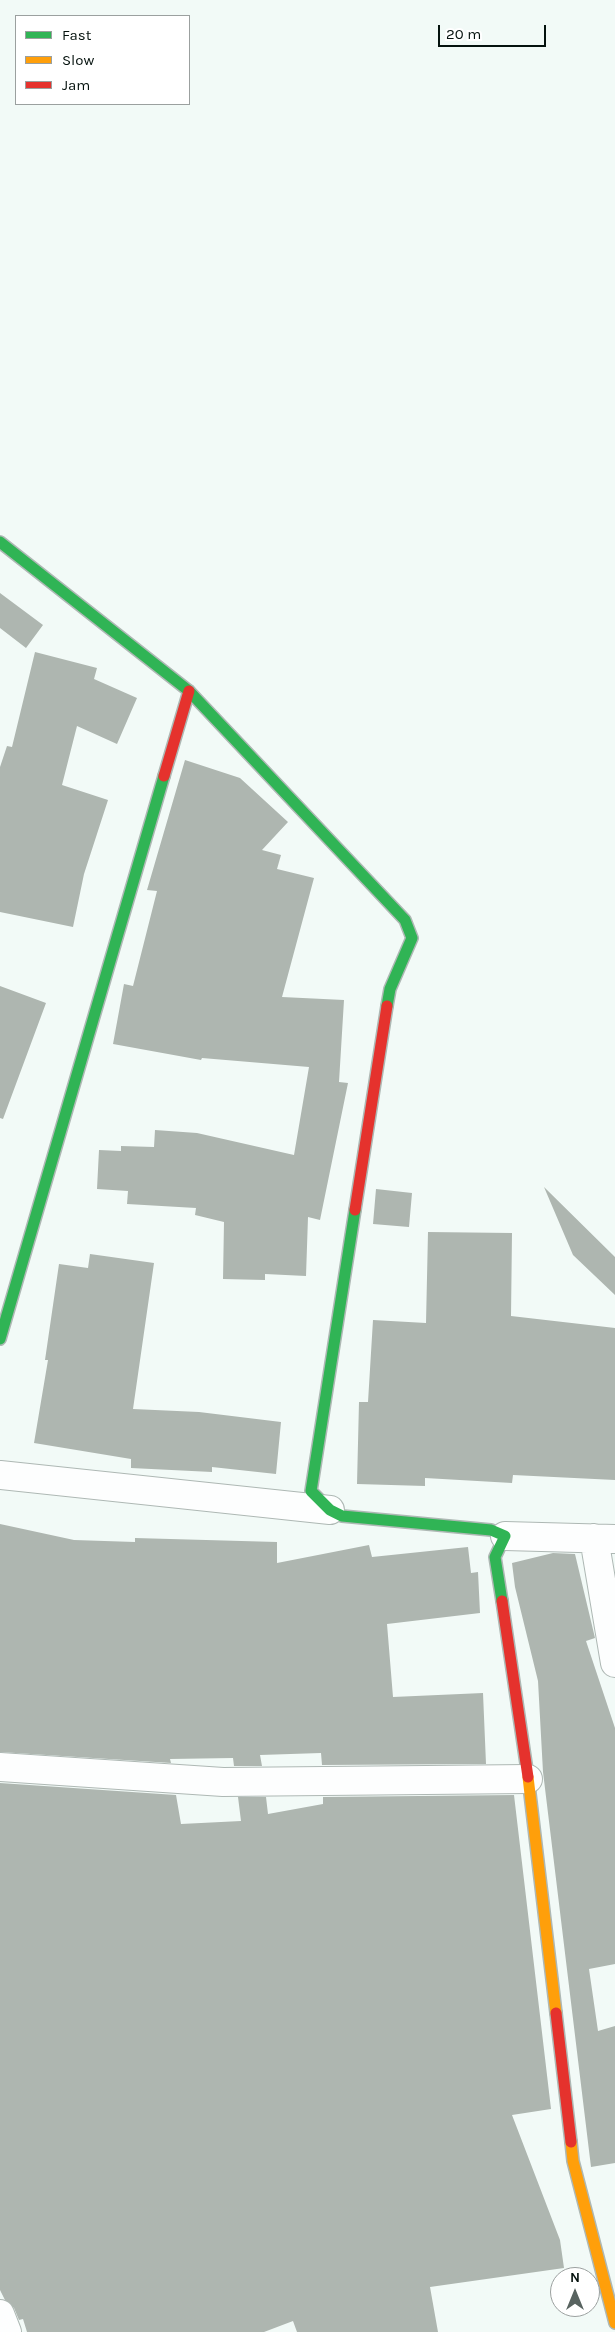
<!DOCTYPE html>
<style>
body{margin:0}
#map{position:relative;width:615px;height:2332px;overflow:hidden;background:#f2faf7;font-family:Karla,sans-serif}
canvas{display:block}
.legend{position:absolute;left:15px;top:15px;width:175px;height:90px;box-sizing:border-box;background:#fff;border:1px solid #9ba09f;margin:0;padding:6px 9px;list-style:none;font-size:15px;color:#05120e}
.legend li{display:flex;align-items:center;gap:10px;height:25px}
.legend b{width:25px;border:1px solid #9ba09f}
.north{position:absolute;left:550px;top:2267px;width:50px;height:50px;box-sizing:border-box;background:#fff;border:1px solid #9ba09f;border-radius:50%;rotate:0deg;font-size:14px;font-weight:700;line-height:20px;text-align:center;color:#05120e}
.north::after{content:'';display:block;margin:auto;width:18px;height:22px;background:#586360;clip-path:polygon(50% 0,100% 100%,50% 72%,0 100%)}
.scale{position:absolute;left:438px;top:25px;width:108px;height:22px;box-sizing:border-box;border:2px solid #05120e;border-top:0;padding-left:6px;font-size:15px;line-height:18px;white-space:nowrap;color:#05120e;-webkit-text-stroke:4px #fff;paint-order:stroke}
</style>
<div id="map">
<canvas width="615" height="2332"></canvas>
<ul class="legend">
<li><b style="height:6px;background:#30b455"></b>Fast</li>
<li><b style="height:6px;background:#ff9f0a"></b>Slow</li>
<li><b style="height:6px;background:#e5322d"></b>Jam</li>
</ul>
<div class="north">N</div>
<div class="scale">20 m</div>
</div>
<script>
const ctx = document.querySelector('canvas').getContext('2d');
ctx.lineJoin = 'round';
function fillPath(path, color) { ctx.fillStyle = color; ctx.fill(path, 'evenodd'); }
const shape = rows => new Path2D(rows.map(r => 'M' + r).join(''));
function stroke(path, color, width, dash) { ctx.strokeStyle = color; ctx.lineWidth = width; ctx.lineCap = dash ? 'butt' : 'round'; ctx.setLineDash(dash || []); ctx.stroke(path); }
fillPath(shape([
 [0,593,43,625,26,648,0,628],
 [35,652,97,668,94,679,137,698,117,744,77,726,62,785,108,800,84,874,73,927,0,912,0,767,7,746,12,747],
 [185,760,240,778,288,822,262,850,281,855,277,869,314,878,282,997,344,1000,339,1082,348,1083,320,1220,308,1217,306,1276,265,1274,265,1280,223,1279,224,1222,195,1215,196,1208,127,1204,128,1191,97,1189,99,1150,121,1151,121,1146,154,1147,155,1130,197,1133,294,1155,309,1067,202,1058,201,1060,113,1044,124,984,133,986,157,891,147,890],
 [0,986,46,1003,3,1119,0,1118],
 [544,1187,615,1257,615,1295,573,1255],
 [376,1189,412,1193,409,1227,373,1224],
 [428,1232,512,1233,511,1316,615,1328,615,1480,513,1475,512,1483,425,1478,425,1486,357,1484,359,1402,368,1402,373,1320,426,1323],
 [90,1254,154,1263,133,1409,199,1412,281,1422,276,1474,212,1467,212,1472,131,1468,131,1459,34,1443,48,1360,45,1360,59,1264,88,1268],
 [0,1524,74,1540,135,1542,135,1538,277,1542,277,1563,369,1545,372,1557,468,1547,471,1573,478,1572,480,1613,387,1624,393,1697,483,1693,486,1764,322,1765,321,1753,260,1755,262,1766,234,1766,233,1758,170,1759,171,1763,0,1752],
 [553,1553,575,1554,595,1638,586,1641,615,1728,615,1964,589,1969,598,2031,615,2026,615,2163,591,2167,543,1772,538,1681,515,1587,512,1563],
 [0,1783,176,1795,181,1824,241,1821,238,1797,266,1797,268,1814,323,1804,323,1797,514,1795,551,2109,512,2115,560,2240,564,2268,430,2287,438,2332,297,2332,293,2321,264,2332,27,2332,23,2319,19,2320,14,2308,5,2300,0,2290]
]), '#aeb6b0');
const street = shape([
 [0,1475,330,1510],
 [505,1536,615,1539],
 [594,1538,615,1663],
 [0,1767,223,1782,528,1779],
 [0,2314,7,2332]
]);
const fast = shape([
 [0,542,189,691,405,920,412,938,390,989,387,1006],
 [355,1210,311,1491,330,1510,342,1516,491,1530,505,1536,495,1557,502,1601],
 [0,1339,164,776]
]);
const slow = shape([
 [528,1777,556,2013],
 [571,2142,573,2161,615,2323]
]);
const jam = shape([
 [164,776,189,691],
 [355,1210,387,1006],
 [502,1601,528,1777],
 [556,2013,571,2142]
]);
stroke(street, '#aeb8b4', 30);
stroke(fast, '#aeb8b4', 14);
stroke(slow, '#aeb8b4', 14);
stroke(jam, '#aeb8b4', 14);
stroke(street, '#fdfefe', 28);
stroke(fast, '#30b455', 11);
stroke(slow, '#ff9f0a', 11);
stroke(jam, '#e5322d', 11);
</script>
